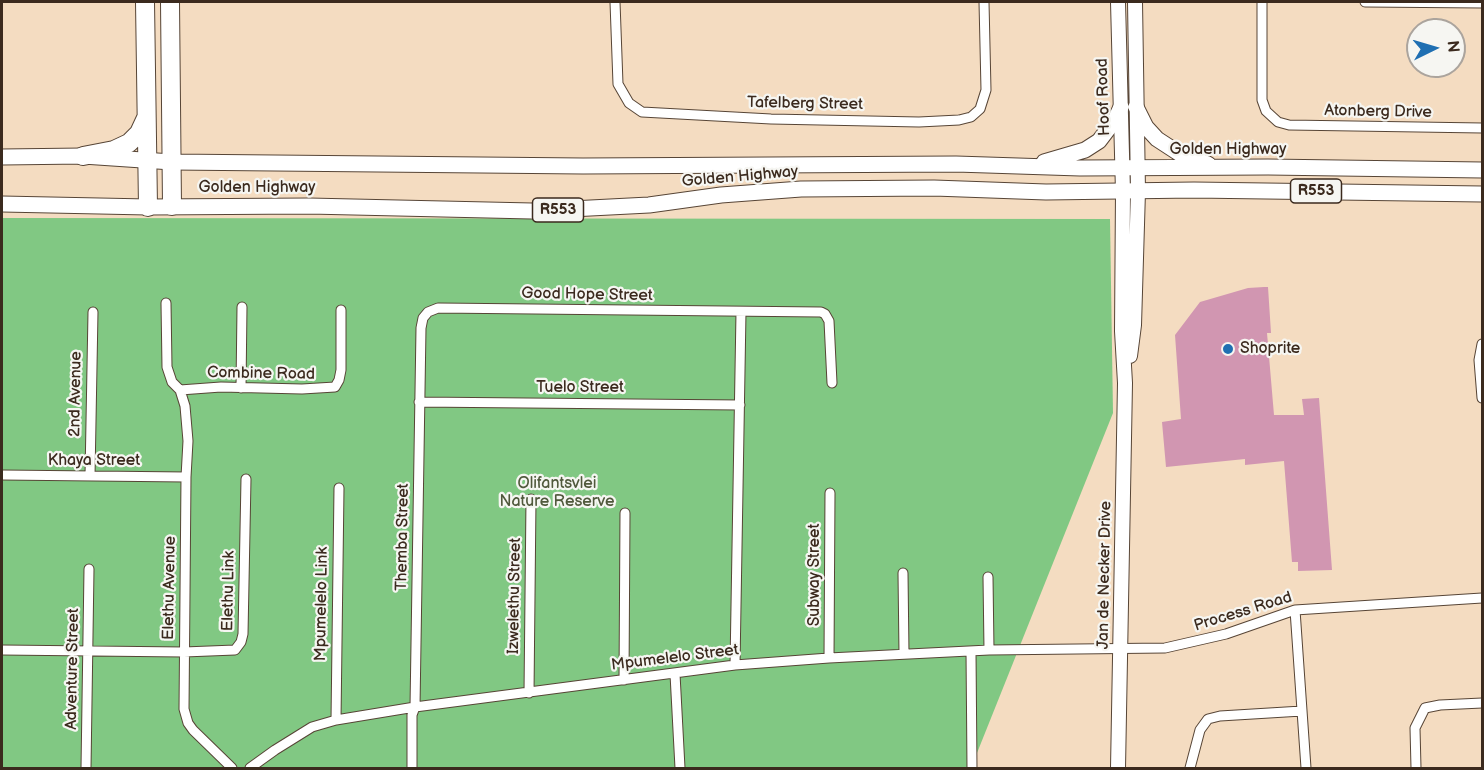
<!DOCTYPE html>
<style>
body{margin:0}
#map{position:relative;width:1484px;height:770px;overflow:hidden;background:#f4dcc1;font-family:"Balsamiq Sans",sans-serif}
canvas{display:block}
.frame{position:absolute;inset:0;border:3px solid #3b2a1e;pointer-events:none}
.north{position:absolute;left:1406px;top:18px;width:60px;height:60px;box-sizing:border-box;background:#f6f6f2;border:2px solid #aba49d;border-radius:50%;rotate:85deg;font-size:16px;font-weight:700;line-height:24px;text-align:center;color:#3b2a1e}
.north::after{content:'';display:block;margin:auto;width:21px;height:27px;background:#1f6fb2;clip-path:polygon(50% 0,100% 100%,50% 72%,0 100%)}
</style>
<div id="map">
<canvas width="1484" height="770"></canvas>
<div class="frame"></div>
<div class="north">N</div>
</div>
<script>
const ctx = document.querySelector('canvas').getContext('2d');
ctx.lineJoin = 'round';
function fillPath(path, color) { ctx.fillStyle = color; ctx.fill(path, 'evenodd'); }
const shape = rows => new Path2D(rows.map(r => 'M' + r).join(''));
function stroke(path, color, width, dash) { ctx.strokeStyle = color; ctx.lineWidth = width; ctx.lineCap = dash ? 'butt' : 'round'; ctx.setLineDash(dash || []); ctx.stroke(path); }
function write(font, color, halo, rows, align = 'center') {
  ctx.font = font + ' "Balsamiq Sans",sans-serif'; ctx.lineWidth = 4.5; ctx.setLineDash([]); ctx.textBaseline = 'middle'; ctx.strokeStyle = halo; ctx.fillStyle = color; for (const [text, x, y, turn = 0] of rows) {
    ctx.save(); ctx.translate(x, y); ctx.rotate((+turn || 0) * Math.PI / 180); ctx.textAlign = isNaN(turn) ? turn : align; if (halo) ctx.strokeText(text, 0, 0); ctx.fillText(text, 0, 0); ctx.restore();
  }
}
fillPath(shape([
 [2,218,1110,219,1113,413,971,768,2,768]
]), '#81c883');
fillPath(shape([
 [1264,287,1268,287,1271,333,1267,333,1274,415,1304,415,1302,399,1319,398,1332,570,1298,571,1298,562,1292,562,1284,461,1245,465,1245,459,1166,467,1162,422,1181,419,1175,335,1200,302,1248,288]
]), '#d196b1');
const minor = shape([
 [615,2,618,84,629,103,642,112,771,119,919,122,959,120,971,117,980,109,986,90,984,2],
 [1262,2,1262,100,1266,111,1278,122,1289,125,1482,128],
 [1365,2,1482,3],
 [166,303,167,367,172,382,180,390],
 [1482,344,1479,360,1482,398],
 [241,388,242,307],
 [180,390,185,406,188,441,186,477,184,709,188,723,193,730,232,768],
 [180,390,221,387,302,389,335,387,339,380,341,370,341,310],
 [419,402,740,405],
 [2,475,186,477],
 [90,476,93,312],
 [903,573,904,654],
 [988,577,989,650],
 [1295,610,1306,768],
 [2,650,184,652,235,650,241,642,243,634,246,479],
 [971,652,972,768],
 [829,658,830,493],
 [735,665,741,312],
 [675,674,680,768],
 [624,680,625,513],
 [529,693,531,499],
 [336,720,339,488],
 [86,768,89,569],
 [250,768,275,750,312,727,336,720,415,707,735,665,829,658,989,650,1165,648,1226,634,1295,610,1482,598],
 [412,768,412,715,415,707,421,328,423,318,428,312,438,308,821,312,825,314,829,321,832,383],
 [1190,768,1200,730,1208,719,1220,716,1302,711],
 [1416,768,1415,728,1425,708,1440,705,1482,703]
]);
const secondary = shape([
 [1130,356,1134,325,1138,191,1135,2],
 [1118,768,1125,383,1122,331,1123,192,1118,2]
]);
const primary = shape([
 [1136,107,1146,127,1157,139,1180,154,1208,164],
 [2,157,83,156,172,162,583,166,956,164,1080,168,1268,167,1482,170],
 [1044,162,1085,150,1099,141,1115,120,1121,107],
 [2,204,148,207,309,206,532,211,649,205,721,195,801,189,934,188,1046,192,1194,190,1482,194]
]);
const motorway = shape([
 [145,2,148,207],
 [170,2,172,206],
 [83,156,114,150,129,143,139,133,146,118]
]);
stroke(minor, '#574536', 11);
stroke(secondary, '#574536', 16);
stroke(primary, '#574536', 17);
stroke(motorway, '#574536', 20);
stroke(minor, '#fff', 9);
stroke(secondary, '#fff', 14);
stroke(primary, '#fff', 15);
stroke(motorway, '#fff', 18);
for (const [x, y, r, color] of [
 [1228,349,6,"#1f6fb2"]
]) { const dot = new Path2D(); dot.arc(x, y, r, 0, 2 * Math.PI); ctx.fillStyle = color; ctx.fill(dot); stroke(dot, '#f6f6f2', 2); }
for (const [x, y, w] of [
 [1316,191,51],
 [558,210,51]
]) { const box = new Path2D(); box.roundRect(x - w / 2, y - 12, w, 24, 4.5); ctx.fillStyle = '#f6f6f2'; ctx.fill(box); stroke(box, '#3b2a1e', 1.5); }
write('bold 15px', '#3b2a1e', null, [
 ["R553",1316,191],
 ["R553",558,210]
]);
write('16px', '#3b2a1e', '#f6f6f2', [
 ["Hoof Road",1104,97,-92],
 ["Tafelberg Street",805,104,1],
 ["Atonberg Drive",1378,112,1],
 ["Golden Highway",1228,150],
 ["Golden Highway",740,177,-5],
 ["Golden Highway",257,188],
 ["Good Hope Street",587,295,1],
 ["Combine Road",261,374,1],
 ["Tuelo Street",580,388],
 ["2nd Avenue",76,394,-89],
 ["Khaya Street",94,461],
 ["Themba Street",403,537,-89],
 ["Subway Street",815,575,-90],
 ["Jan de Necker Drive",1105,575,-89],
 ["Elethu Avenue",170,588,-89],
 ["Elethu Link",229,591,-89],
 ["Izwelethu Street",515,596,-89],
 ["Mpumelelo Link",322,604,-89],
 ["Process Road",1243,612,-17],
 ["Mpumelelo Street",675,658,-7],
 ["Adventure Street",73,669,-89]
]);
write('16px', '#3b2a1e', '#f6f6f2', [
 ["Shoprite",1240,349]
], 'left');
write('16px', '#50593c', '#f6f6f2', [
 ["Olifantsvlei",557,484],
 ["Nature Reserve",557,502]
]);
</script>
